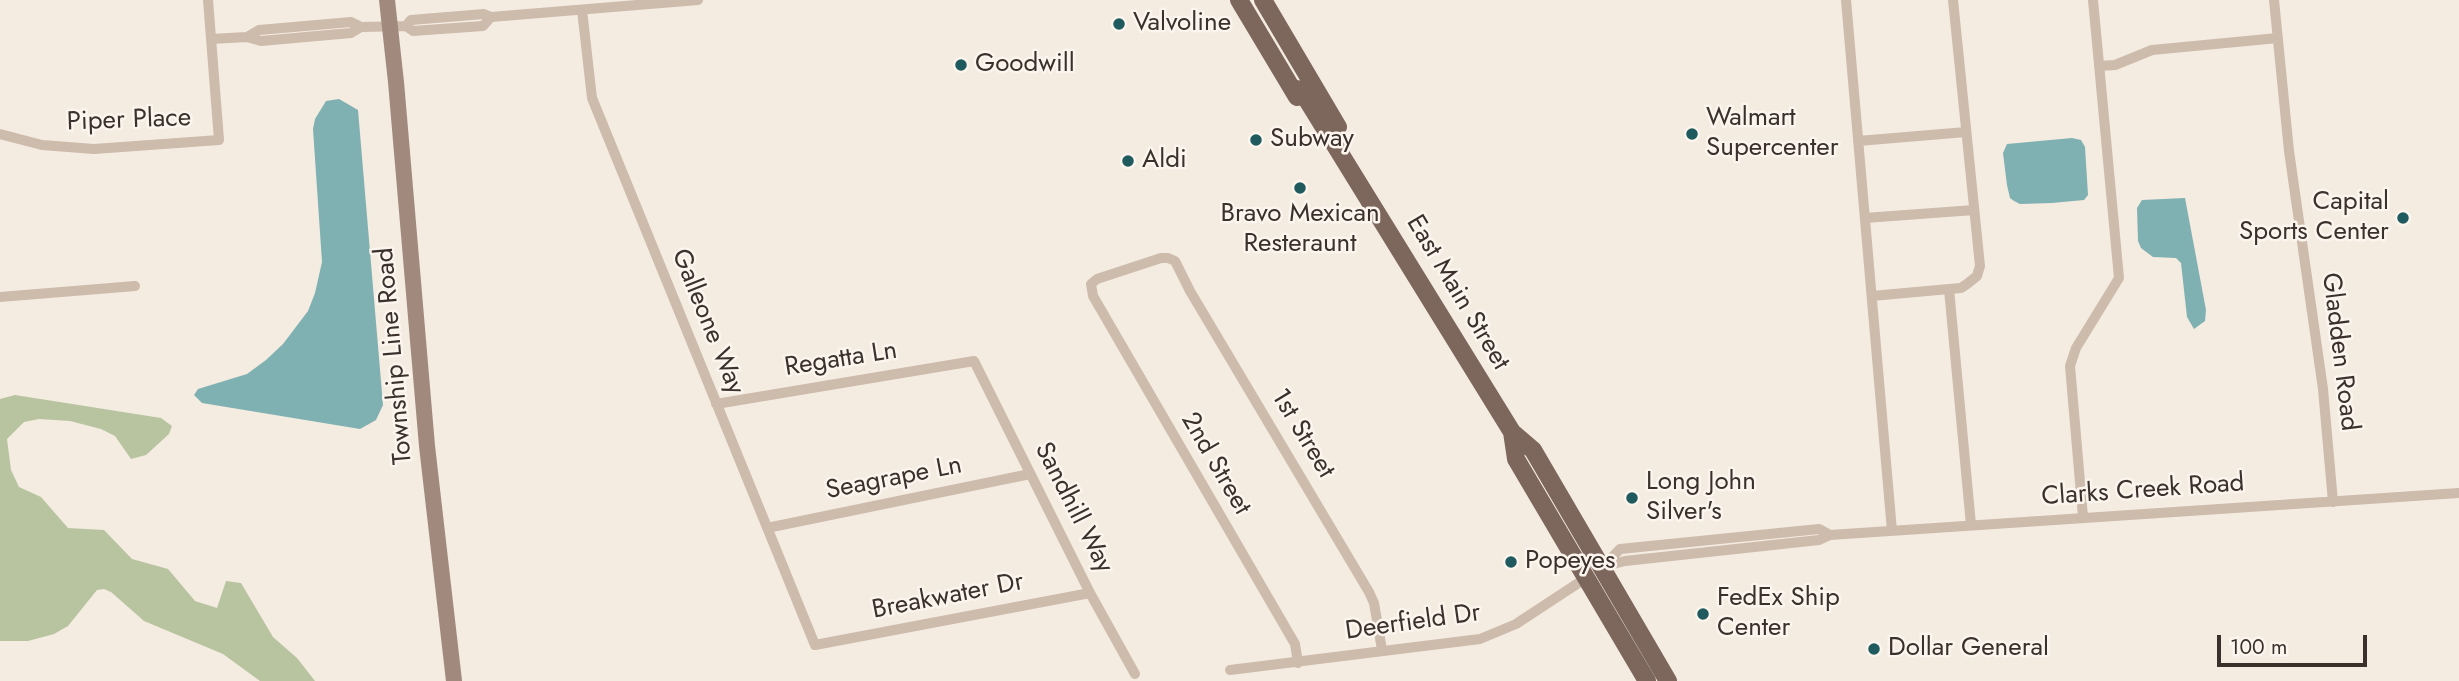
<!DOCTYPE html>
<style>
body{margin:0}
#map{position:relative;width:2459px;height:681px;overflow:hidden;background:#f4ebe1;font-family:Jost,sans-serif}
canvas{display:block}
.scale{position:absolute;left:2217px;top:635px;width:150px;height:32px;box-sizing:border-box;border:4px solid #3b302b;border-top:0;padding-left:9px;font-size:21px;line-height:24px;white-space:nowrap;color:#3b302b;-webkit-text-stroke:5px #fbf5ee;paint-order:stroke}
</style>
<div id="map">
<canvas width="2459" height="681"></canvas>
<div class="scale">100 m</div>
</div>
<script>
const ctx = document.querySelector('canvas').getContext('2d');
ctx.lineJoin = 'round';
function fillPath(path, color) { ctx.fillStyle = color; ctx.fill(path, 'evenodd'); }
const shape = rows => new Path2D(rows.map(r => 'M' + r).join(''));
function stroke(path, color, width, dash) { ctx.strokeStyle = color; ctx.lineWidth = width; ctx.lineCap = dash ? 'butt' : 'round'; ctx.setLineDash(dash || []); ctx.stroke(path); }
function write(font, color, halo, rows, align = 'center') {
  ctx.font = font + ' Jost,sans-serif'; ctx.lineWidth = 5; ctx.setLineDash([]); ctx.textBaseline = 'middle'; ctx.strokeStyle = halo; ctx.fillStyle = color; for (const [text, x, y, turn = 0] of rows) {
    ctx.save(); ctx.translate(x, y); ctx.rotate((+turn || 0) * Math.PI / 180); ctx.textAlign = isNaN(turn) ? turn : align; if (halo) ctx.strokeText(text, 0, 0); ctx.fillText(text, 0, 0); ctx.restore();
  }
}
fillPath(shape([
 [15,395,161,418,172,426,169,434,146,455,131,459,115,436,101,429,70,421,39,419,24,422,7,439,11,470,19,487,41,497,68,528,104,530,132,559,168,569,195,601,217,608,226,581,241,583,273,637,297,658,315,681,260,681,223,654,144,621,111,592,104,589,97,590,68,626,54,634,28,641,0,641,0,399]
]), '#b8c4a0');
fillPath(shape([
 [339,99,358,110,383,405,376,420,360,429,202,403,194,395,198,389,247,374,266,360,283,344,308,311,315,293,322,262,313,129,315,119,326,101],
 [2072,138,2081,140,2085,147,2088,195,2084,200,2052,203,2020,204,2014,201,2010,198,2007,185,2003,153,2007,144],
 [2185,198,2206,310,2205,321,2194,329,2187,317,2181,263,2176,258,2153,257,2141,248,2138,241,2137,208,2142,200]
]), '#7fb0b2');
stroke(shape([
 [1846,0,1892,531],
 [1953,0,1980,266,1977,276,1967,284,1961,288,1949,289,1971,525],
 [2274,0,2289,151,2323,389,2333,502],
 [582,10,592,98,815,645,1090,593],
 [406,26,411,20,484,14,491,17,698,0],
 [361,27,406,26,413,31,483,26,491,17],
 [211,39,247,37,261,41,351,33,361,27,351,22,259,30,247,37],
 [2099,66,2115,65,2152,50,2278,38],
 [0,134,42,145,94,149,219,140,208,0],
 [1858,141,1966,132],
 [1865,218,1974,210],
 [1872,296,1949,289],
 [0,297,135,286],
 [716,404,974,361,1090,593,1135,674],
 [2083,517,2070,366,2076,348,2119,278,2093,0],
 [767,528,1030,474],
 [1602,567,1625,561,1819,540,1830,535,2459,493],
 [1603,567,1620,549,1819,529,1830,535],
 [1298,663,1295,644,1093,296,1091,284,1097,279,1161,258,1168,258,1175,261,1190,291,1369,592,1374,603,1382,650],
 [1230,670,1480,639,1516,624,1589,576]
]), '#cdbbac', 10);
stroke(shape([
 [387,0,396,82,427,446,454,681]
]), '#a18a7d', 16);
stroke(shape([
 [1239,0,1297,97],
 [1263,0,1338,127],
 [1292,88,1301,90,1512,432,1533,450,1668,681],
 [1512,432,1516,459,1647,681]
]), '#7d675c', 18);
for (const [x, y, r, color] of [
 [1119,24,7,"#1f5a5e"],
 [961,65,7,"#1f5a5e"],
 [1692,134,7,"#1f5a5e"],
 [1256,140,7,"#1f5a5e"],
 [1128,161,7,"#1f5a5e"],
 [1300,188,7,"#1f5a5e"],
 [2403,218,7,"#1f5a5e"],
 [1632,498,7,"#1f5a5e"],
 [1511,562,7,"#1f5a5e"],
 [1703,614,7,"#1f5a5e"],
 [1874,649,7,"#1f5a5e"]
]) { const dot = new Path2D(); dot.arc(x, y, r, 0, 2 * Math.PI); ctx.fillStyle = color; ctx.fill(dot); stroke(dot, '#fbf5ee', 2.5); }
write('26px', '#3b302b', '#fbf5ee', [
 ["Valvoline",1133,24],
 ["Goodwill",975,65],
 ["Walmart",1706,119],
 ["Supercenter",1706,149],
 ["Subway",1270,140],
 ["Aldi",1142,161],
 ["Capital",2389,203,"right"],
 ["Sports Center",2389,233,"right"],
 ["Bravo Mexican",1300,215,"center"],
 ["Resteraunt",1300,245,"center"],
 ["Long John",1646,483],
 ["Silver's",1646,513],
 ["Popeyes",1525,562],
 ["FedEx Ship",1717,599],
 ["Center",1717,629],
 ["Dollar General",1888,649]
], 'left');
write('26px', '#3b302b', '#fbf5ee', [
 ["Piper Place",129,121,-2],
 ["East Main Street",1457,293,59],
 ["Galleone Way",707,322,68],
 ["Gladden Road",2339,352,83],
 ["Township Line Road",395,356,-95],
 ["Regatta Ln",841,360,-9],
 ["1st Street",1302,434,59],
 ["2nd Street",1215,464,60],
 ["Seagrape Ln",894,479,-11],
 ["Clarks Creek Road",2143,491,-4],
 ["Sandhill Way",1073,508,63],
 ["Breakwater Dr",948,597,-11],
 ["Deerfield Dr",1413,623,-8]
]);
</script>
